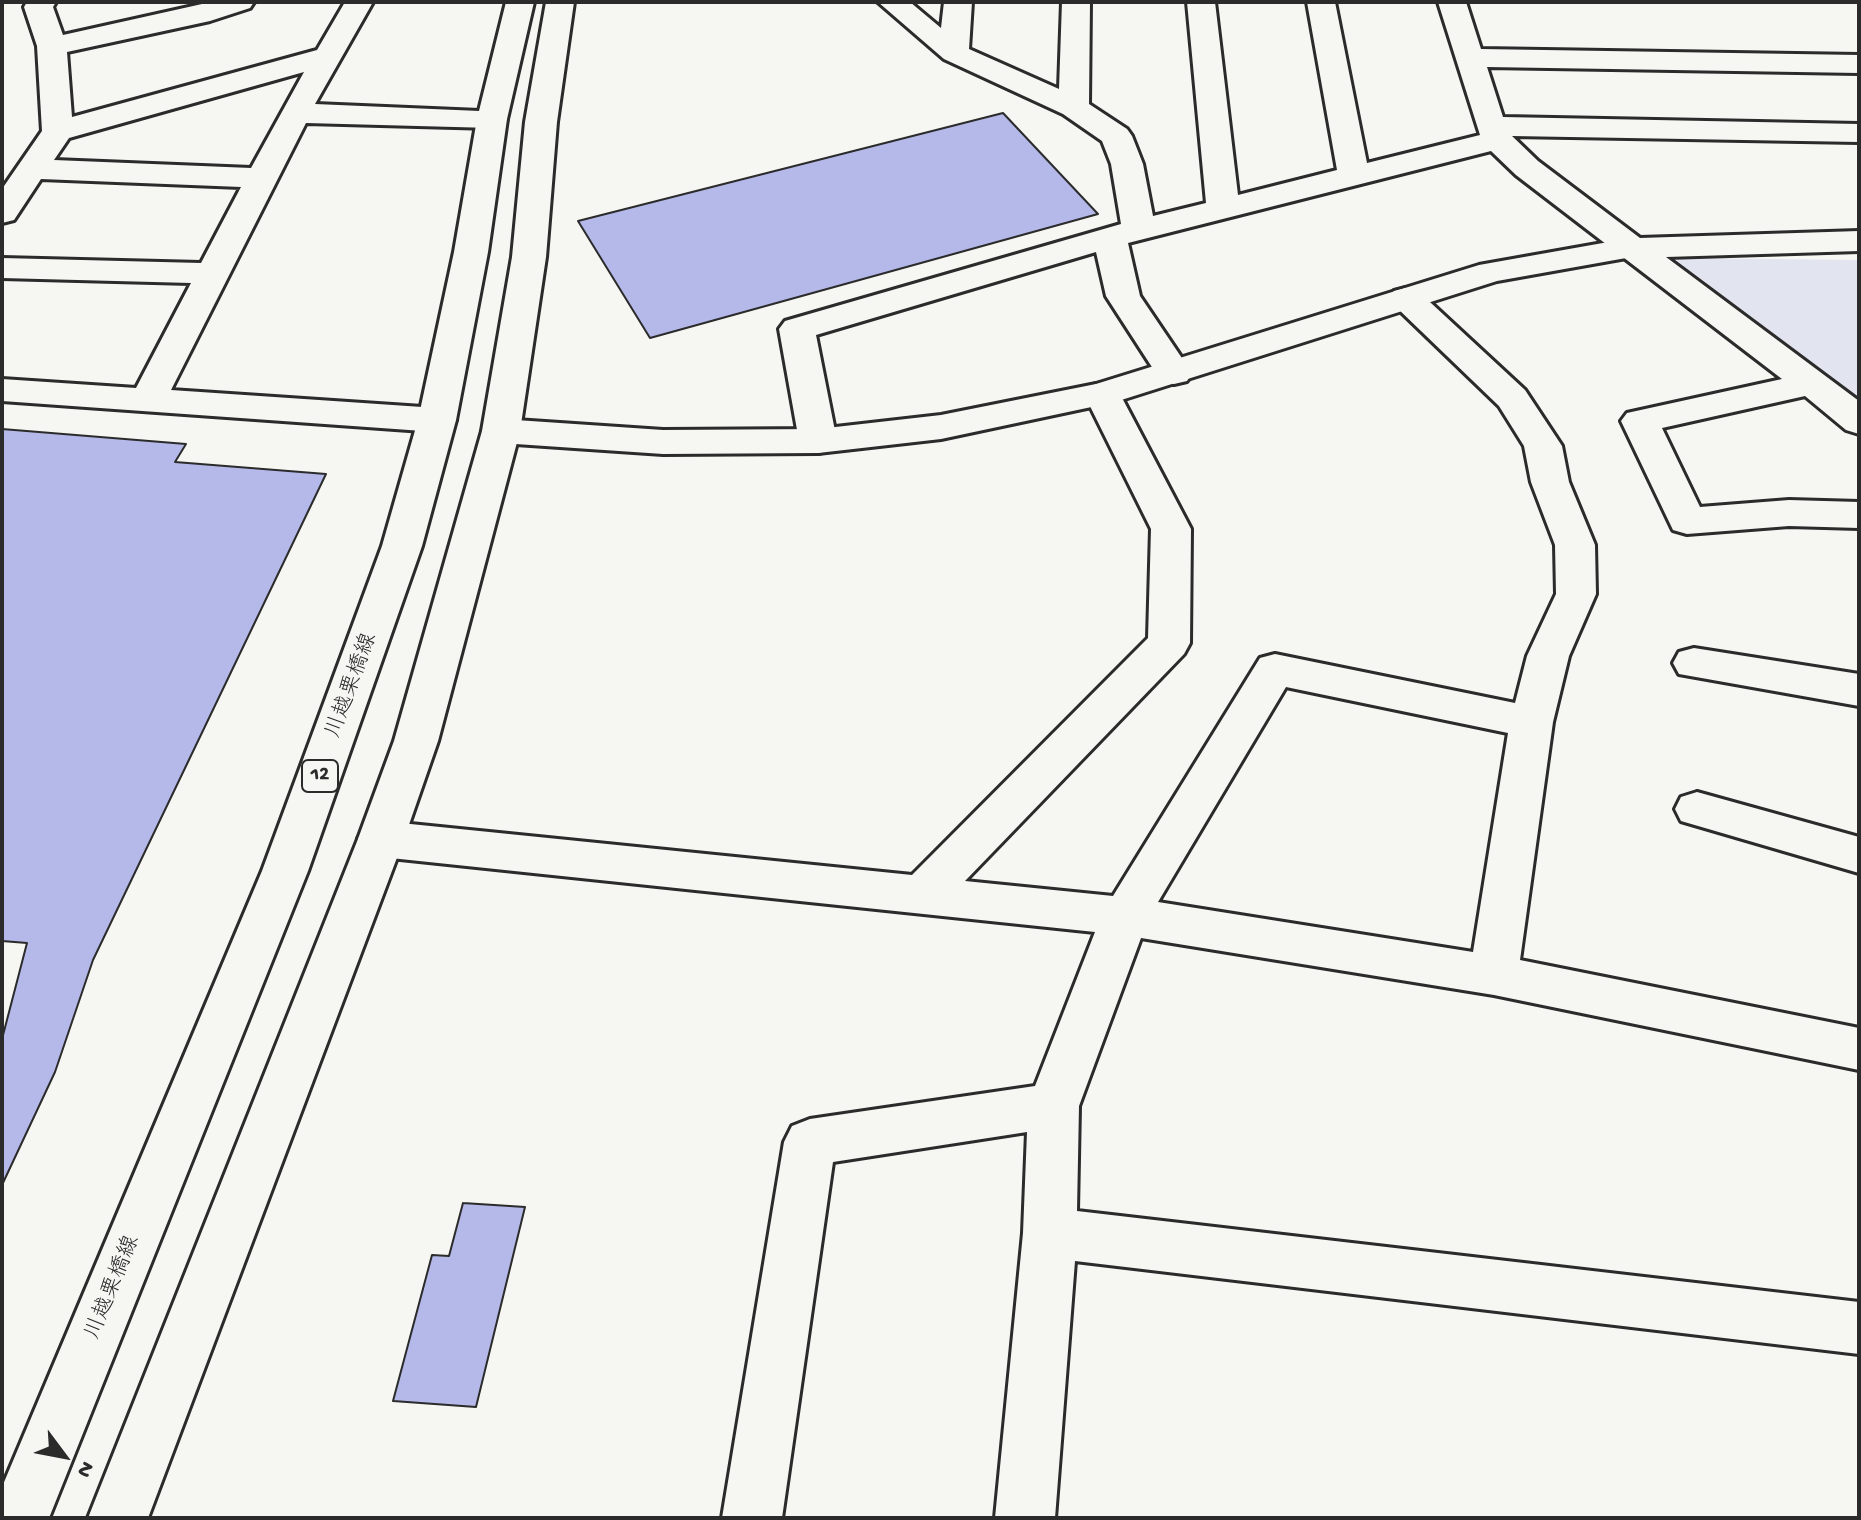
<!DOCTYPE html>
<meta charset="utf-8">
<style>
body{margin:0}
#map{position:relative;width:1861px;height:1520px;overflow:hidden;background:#f6f6f2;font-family:"Gochi Hand",sans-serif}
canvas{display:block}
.frame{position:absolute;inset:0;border:4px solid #2b2b2b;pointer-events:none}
.north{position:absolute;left:24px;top:1416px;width:80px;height:80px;-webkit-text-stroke:6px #f6f6f2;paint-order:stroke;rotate:122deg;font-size:22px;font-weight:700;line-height:32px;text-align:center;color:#2b2b2b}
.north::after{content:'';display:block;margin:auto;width:28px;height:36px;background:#2b2b2b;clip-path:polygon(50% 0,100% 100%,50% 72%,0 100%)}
</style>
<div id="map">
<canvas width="1861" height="1520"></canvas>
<div class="frame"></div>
<div class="north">N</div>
</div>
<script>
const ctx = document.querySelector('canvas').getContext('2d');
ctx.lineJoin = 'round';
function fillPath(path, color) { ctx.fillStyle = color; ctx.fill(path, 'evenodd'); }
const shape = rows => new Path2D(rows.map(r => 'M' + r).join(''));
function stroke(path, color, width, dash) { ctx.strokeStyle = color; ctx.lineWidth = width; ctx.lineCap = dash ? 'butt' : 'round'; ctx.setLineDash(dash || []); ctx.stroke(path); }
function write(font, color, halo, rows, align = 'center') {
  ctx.font = font + ' "Gochi Hand","Klee One",sans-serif'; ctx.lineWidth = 7; ctx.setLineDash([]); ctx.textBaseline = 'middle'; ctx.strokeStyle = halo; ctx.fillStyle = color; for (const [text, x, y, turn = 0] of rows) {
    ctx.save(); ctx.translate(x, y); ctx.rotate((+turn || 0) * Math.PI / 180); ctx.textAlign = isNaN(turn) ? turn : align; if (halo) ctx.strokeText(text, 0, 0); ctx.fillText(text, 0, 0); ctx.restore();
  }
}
fillPath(shape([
 [1678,258,1859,260,1859,405,1844,390,1671,269]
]), '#e2e4f0');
const building = shape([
 [1003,113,1098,214,650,338,578,221,1003,113],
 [2,429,186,444,175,462,326,474,93,960,55,1072,2,1185,2,1039,27,943,2,941,2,429],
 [463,1203,525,1207,476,1407,393,1401,432,1255,449,1256,463,1203]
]);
fillPath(building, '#b4b9ea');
stroke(building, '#2b2b2b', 2);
const street = shape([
 [27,2,56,2,53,7,63,35,211,2,254,2,250,8,210,21,67,52,72,117,317,50,345,2,373,2,315,104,503,112,507,119,503,126,492,128,306,123,171,390,437,408,450,412,456,420,450,428,437,432,2,401,2,379,136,388,191,283,2,278,2,258,201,263,241,187,41,179,14,220,2,223,2,189,42,131,37,46,24,7,27,2],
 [304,72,251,168,54,160,69,138,304,72],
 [878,2,910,2,941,28,944,2,972,2,969,49,1059,89,1062,2,1090,2,1089,104,1127,129,1132,136,1143,164,1153,216,1206,203,1187,2,1215,2,1238,195,1337,170,1307,2,1335,2,1367,163,1480,135,1438,2,1466,2,1481,49,1859,55,1859,73,1487,67,1503,117,1859,124,1859,142,1512,136,1538,161,1640,238,1859,231,1859,251,1666,257,1859,401,1859,434,1846,430,1805,396,1662,428,1700,507,1789,500,1859,502,1859,528,1789,526,1687,534,1673,530,1621,421,1627,413,1782,379,1516,175,1491,151,1128,243,1140,296,1192,373,1187,381,1174,384,1161,381,1106,296,1096,252,816,335,837,441,831,450,818,453,805,450,799,441,779,329,785,321,1121,224,1111,164,1102,141,1063,114,944,59,878,2],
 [1406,288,1418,291,1525,390,1562,446,1569,482,1595,545,1596,594,1569,656,1553,722,1520,960,1859,1028,1859,1070,1494,995,1141,938,1079,1106,1077,1211,1859,1302,1859,1354,1075,1261,1055,1518,995,1518,1023,1233,1027,1132,833,1162,782,1518,722,1518,784,1142,792,1126,810,1119,1035,1086,1095,932,381,857,365,852,358,839,365,826,381,821,912,875,1148,638,1151,529,1084,394,1089,386,1102,383,1115,386,1120,394,1191,529,1190,643,1184,654,965,881,1113,896,1260,658,1275,654,1515,703,1527,656,1556,594,1555,545,1531,482,1524,446,1499,406,1394,305,1389,298,1394,291,1406,288],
 [1286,687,1508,733,1473,952,1158,902,1286,687],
 [1694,648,1859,674,1859,706,1679,674,1673,663,1679,652,1694,648],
 [1697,792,1859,837,1859,873,1681,821,1675,809,1681,797,1697,792]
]);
const secondary = shape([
 [1631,238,1643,241,1648,248,1643,255,1497,281,1115,402,941,439,818,453,663,454,501,443,488,439,482,431,488,423,501,419,663,430,818,429,941,415,1096,384,1479,265,1631,238]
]);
const primary = shape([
 [506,2,534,2,507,119,488,252,456,420,422,546,308,871,49,1518,2,1518,2,1487,262,871,382,546,418,420,454,252,477,119,506,2],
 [546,2,574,2,557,122,546,257,520,431,438,741,404,839,148,1518,88,1518,358,839,394,741,482,431,512,257,525,122,546,2]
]);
stroke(street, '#2b2b2b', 6);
stroke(secondary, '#2b2b2b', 6);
stroke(primary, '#2b2b2b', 6);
fillPath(street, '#f6f6f2');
fillPath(secondary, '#f6f6f2');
fillPath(primary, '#f6f6f2');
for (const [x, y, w] of [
 [320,776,36]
]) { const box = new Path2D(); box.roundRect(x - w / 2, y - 16, w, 32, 6); ctx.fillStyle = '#f6f6f2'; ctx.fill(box); stroke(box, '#2b2b2b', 2); }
write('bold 20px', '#2b2b2b', null, [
 ["12",320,776]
]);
write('22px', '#2b2b2b', '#f6f6f2', [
 ["川越栗橋線",353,686,-70],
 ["川越栗橋線",114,1288,-68]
]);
</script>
